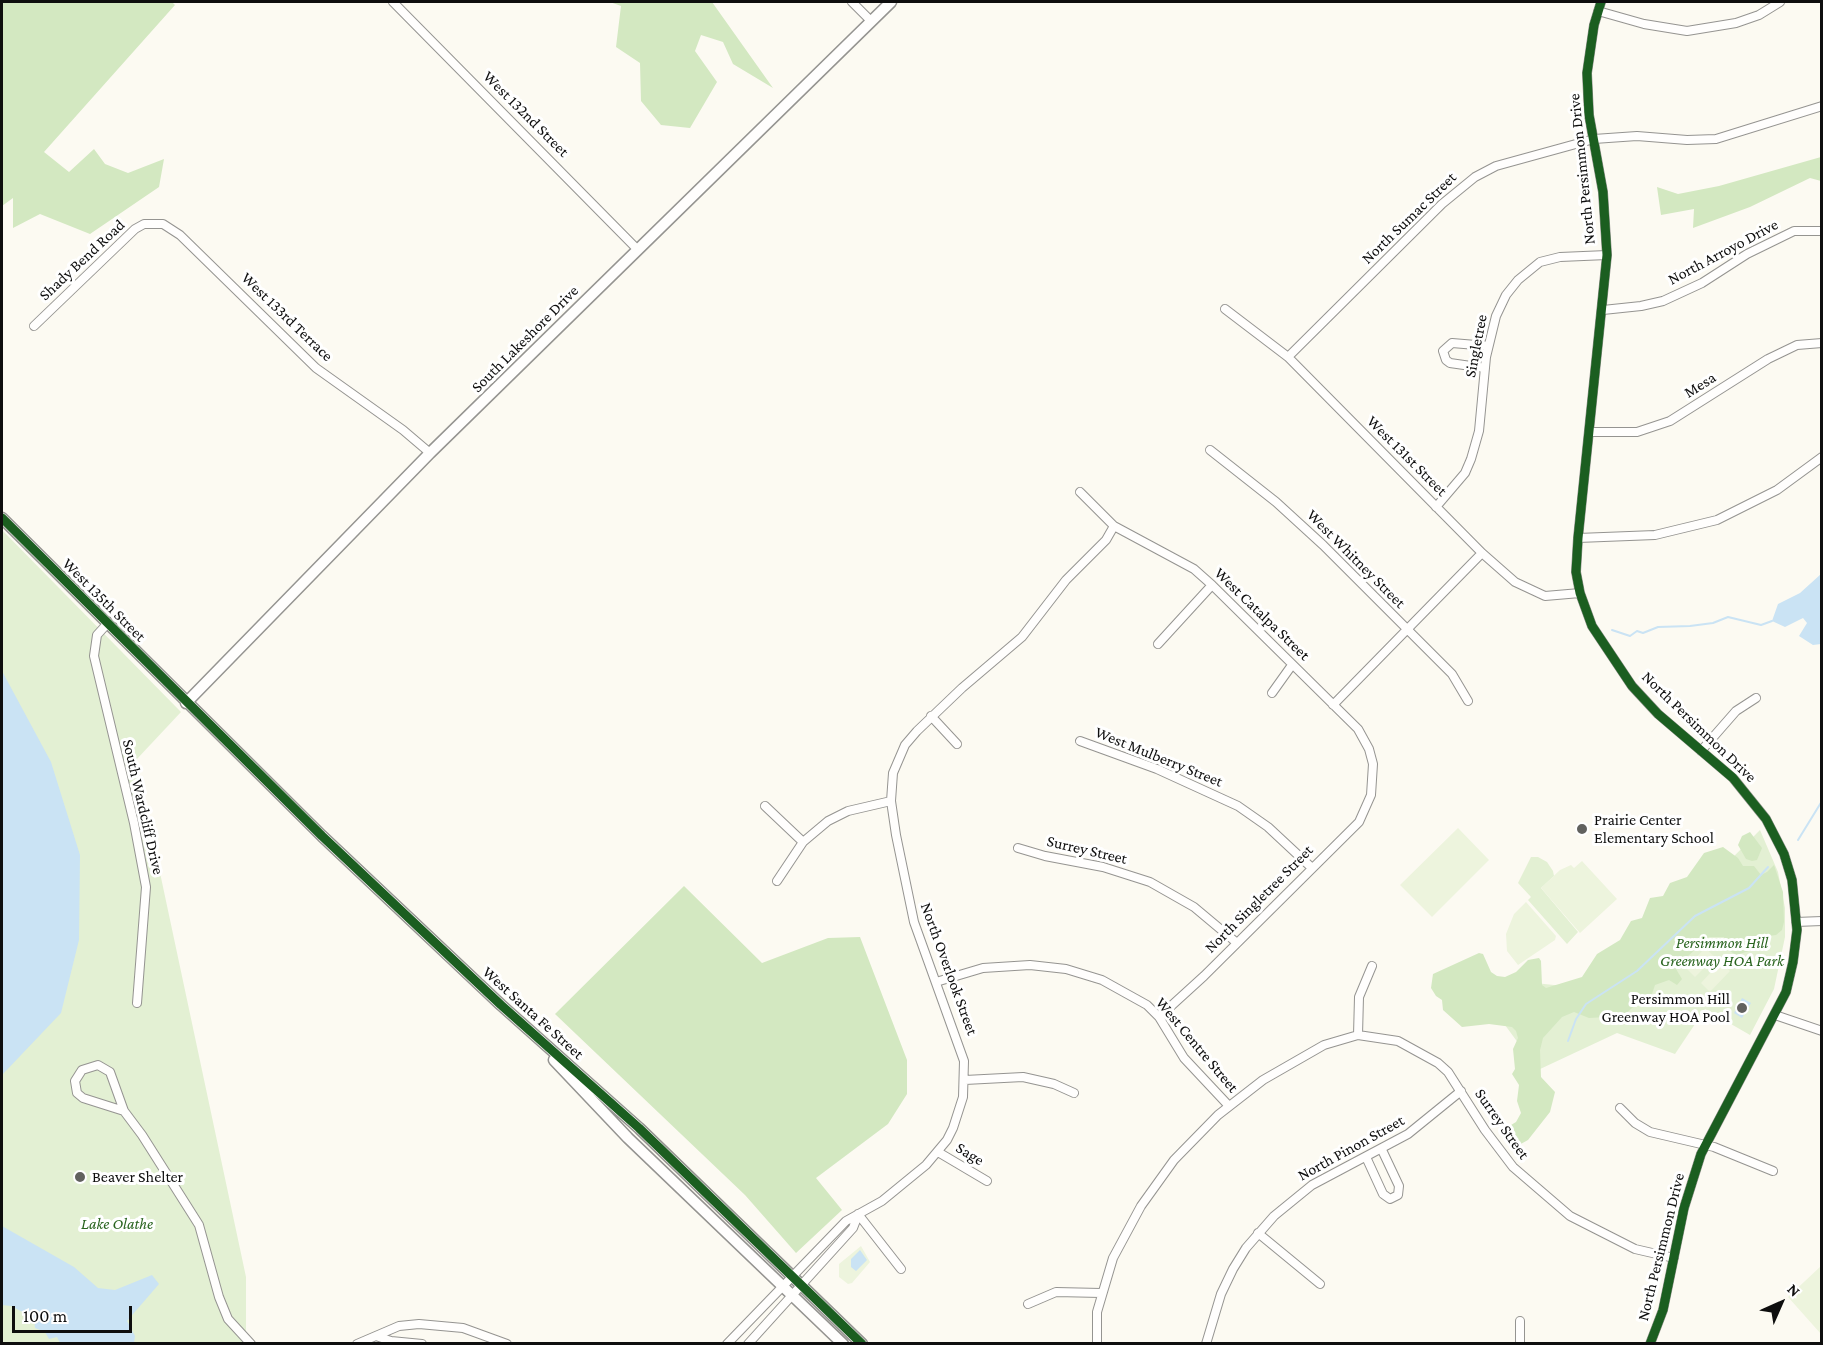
<!DOCTYPE html>
<style>
body{margin:0}
#map{position:relative;width:1823px;height:1345px;overflow:hidden;background:#fcfaf2;font-family:"Crimson Pro",serif}
canvas{display:block}
.frame{position:absolute;inset:0;border:3px solid #0e0e0e;pointer-events:none}
.north{position:absolute;left:1751px;top:1273px;width:60px;height:60px;-webkit-text-stroke:4px #fff;paint-order:stroke;rotate:45deg;font-size:16px;font-weight:700;line-height:24px;text-align:center;color:#0e0e0e}
.north::after{content:'';display:block;margin:auto;width:21px;height:27px;background:#0e0e0e;clip-path:polygon(50% 0,100% 100%,50% 72%,0 100%)}
.scale{position:absolute;left:12px;top:1306px;width:120px;height:27px;box-sizing:border-box;border:3px solid #0e0e0e;border-top:0;padding-left:8px;font-size:18px;line-height:21px;white-space:nowrap;color:#0e0e0e;-webkit-text-stroke:4px #fff;paint-order:stroke}
</style>
<div id="map">
<canvas width="1823" height="1345"></canvas>
<div class="frame"></div>
<div class="north">N</div>
<div class="scale">100 m</div>
</div>
<script>
const ctx = document.querySelector('canvas').getContext('2d');
ctx.lineJoin = 'round';
function fillPath(path, color) { ctx.fillStyle = color; ctx.fill(path, 'evenodd'); }
const shape = rows => new Path2D(rows.map(r => 'M' + r).join(''));
function stroke(path, color, width, dash) { ctx.strokeStyle = color; ctx.lineWidth = width; ctx.lineCap = dash ? 'butt' : 'round'; ctx.setLineDash(dash || []); ctx.stroke(path); }
function write(font, color, halo, rows, align = 'center') {
  ctx.font = font + ' "Crimson Pro",serif'; ctx.lineWidth = 6; ctx.setLineDash([]); ctx.textBaseline = 'middle'; ctx.strokeStyle = halo; ctx.fillStyle = color; for (const [text, x, y, turn = 0] of rows) {
    ctx.save(); ctx.translate(x, y); ctx.rotate((+turn || 0) * Math.PI / 180); ctx.textAlign = isNaN(turn) ? turn : align; if (halo) ctx.strokeText(text, 0, 0); ctx.fillText(text, 0, 0); ctx.restore();
  }
}
fillPath(shape([
 [2,530,181,712,136,760,246,1277,246,1343,2,1343],
 [1760,830,1778,872,1785,908,1785,937,1774,989,1750,1035,1705,1009,1675,1054,1617,1033,1538,1070,1469,976,1601,990],
 [1531,857,1538,857,1547,862,1553,871,1554,876,1541,888,1578,932,1567,944,1528,900,1531,897,1518,883]
]), '#e3f0d3');
fillPath(shape([
 [2,2,172,2,175,5,44,152,69,172,94,149,105,164,128,173,164,159,159,187,90,234,40,214,13,228,13,198,2,206],
 [610,2,712,2,773,88,733,64,723,42,701,35,695,51,717,82,690,128,661,125,641,101,640,63,616,47,621,6],
 [1821,157,1821,181,1810,178,1750,207,1693,228,1694,209,1661,215,1657,187,1678,194,1719,186],
 [1750,832,1762,848,1757,860,1752,861,1746,859,1738,845,1742,836],
 [1723,847,1738,858,1743,866,1754,866,1761,875,1767,872,1774,865,1783,892,1784,922,1782,930,1776,935,1768,936,1756,949,1736,955,1727,949,1724,937,1709,937,1677,966,1676,969,1682,979,1677,985,1669,980,1655,985,1650,1000,1640,1001,1623,1016,1589,1018,1574,1012,1562,1017,1543,1038,1540,1050,1541,1077,1555,1092,1550,1112,1528,1140,1519,1145,1505,1139,1506,1128,1516,1122,1521,1113,1517,1101,1519,1085,1512,1074,1515,1069,1513,1049,1518,1038,1516,1031,1512,1027,1489,1024,1462,1027,1443,1010,1442,1000,1436,996,1431,988,1433,974,1479,953,1483,954,1491,972,1497,976,1505,977,1516,972,1528,960,1539,958,1541,961,1542,985,1546,988,1582,977,1597,954,1620,940,1631,921,1642,918,1650,898,1663,896,1670,883,1687,877,1704,853],
 [684,886,762,963,828,938,860,937,907,1060,907,1094,888,1124,816,1178,842,1210,796,1253,745,1195,555,1014]
]), '#d3e8c1');
fillPath(shape([
 [1458,828,1489,860,1432,917,1400,885],
 [1582,861,1617,899,1580,933,1541,888,1560,870,1571,865,1574,868],
 [1526,902,1556,936,1555,940,1518,965,1507,951,1506,934,1514,914],
 [1705,948,1715,957,1695,977,1686,968],
 [1720,962,1730,971,1710,992,1701,983],
 [861,1246,870,1262,852,1283,848,1284,839,1277,839,1264],
 [1821,1266,1821,1334,1788,1297]
]), '#edf4dd');
fillPath(shape([
 [1821,574,1821,644,1813,645,1799,636,1807,623,1803,618,1785,627,1772,621,1778,604,1800,593],
 [2,671,51,762,80,855,79,940,61,1013,2,1075],
 [1742,998,1751,1003,1742,1018,1734,1013],
 [2,1226,74,1267,98,1288,115,1290,152,1275,159,1284,127,1321,135,1336,134,1343,60,1343,57,1337,49,1339,45,1332,35,1328,34,1318,11,1306,2,1305],
 [860,1250,867,1260,856,1271,851,1267,851,1259]
]), '#cae3f4');
stroke(shape([
 [1612,630,1630,636,1637,631,1643,633,1658,627,1690,626,1713,623,1728,617,1761,625,1772,621],
 [1798,840,1822,801],
 [1568,1041,1576,1019,1586,1004,1637,971,1695,916,1749,888,1768,867]
]), '#cae3f4', 2);
const minor = shape([
 [393,2,637,249],
 [852,2,871,21],
 [1601,2,1594,25,1587,73,1589,115,1603,192,1607,255,1578,538,1576,572,1580,593,1592,626,1632,686,1658,714,1733,778,1766,819,1784,854,1792,880,1797,930,1793,962,1786,992,1701,1154,1684,1208,1663,1310,1650,1344],
 [1598,11,1644,24,1687,31,1736,23,1759,15,1780,2],
 [1225,309,1288,357,1482,553,1515,582,1545,596,1580,593],
 [1603,310,1641,306,1663,301,1702,283,1747,254,1794,231,1822,231],
 [34,326,135,229,144,224,163,224,180,235,316,368,403,430,430,453],
 [1288,357,1442,204,1475,177,1496,166,1594,139,1637,136,1687,140,1716,139,1822,106],
 [1485,368,1450,363,1446,360,1443,351,1452,343,1488,346],
 [1589,432,1637,432,1670,421,1768,359,1797,345,1822,343],
 [1210,450,1276,502,1323,545,1452,674,1468,701],
 [1080,492,1114,526,1194,569,1212,585,1358,729,1369,749,1373,764,1371,795,1359,822,1204,976,1159,1017],
 [1436,507,1465,473,1471,459,1479,431,1486,357,1496,316,1506,295,1518,280,1540,262,1560,257,1607,255],
 [1578,538,1655,535,1717,520,1777,490,1822,457],
 [107,624,97,635,94,656,134,823,146,887,137,1003],
 [1158,644,1212,585],
 [1272,693,1292,665],
 [1333,705,1482,553],
 [931,716,957,744],
 [1080,741,1157,769,1238,806,1268,827,1312,868],
 [1701,751,1736,711,1756,698],
 [765,806,803,842],
 [1018,848,1045,856,1103,867,1150,882,1194,907,1237,943],
 [777,881,803,842,828,821,848,811,891,801],
 [1796,922,1822,921],
 [936,982,983,968,1030,965,1066,969,1102,980,1147,1005,1159,1017,1184,1058,1229,1106],
 [1775,1015,1822,1031],
 [1358,1035,1359,997,1372,966],
 [965,1080,1023,1077,1054,1084,1074,1093],
 [1620,1108,1635,1123,1650,1132,1714,1147,1773,1171],
 [124,1111,83,1098,77,1093,75,1081,82,1070,98,1065,110,1072,124,1111,142,1135,199,1225,219,1297,228,1319,251,1344],
 [938,1152,987,1181],
 [1366,1157,1383,1194,1390,1199,1398,1195,1399,1186,1382,1150],
 [858,1214,901,1269],
 [1258,1233,1320,1284],
 [1028,1304,1056,1292,1101,1293],
 [1520,1321,1520,1344],
 [376,1336,391,1341,422,1344],
 [357,1344,399,1326,419,1324,463,1328,507,1344],
 [727,1344,846,1221,882,1201,926,1165,947,1140,953,1128,963,1097,964,1061,914,922,896,835,891,801,893,773,905,745,917,731,962,688,1022,637,1066,580,1106,540,1114,526],
 [748,1344,853,1228,858,1215],
 [1097,1344,1097,1312,1113,1258,1141,1206,1174,1160,1218,1115,1263,1080,1324,1045,1358,1035,1398,1041,1438,1063,1448,1072,1485,1130,1513,1167,1570,1216,1635,1249,1674,1258],
 [1206,1344,1221,1294,1233,1269,1246,1248,1274,1216,1312,1185,1408,1134,1461,1091]
]);
const tertiary = shape([
 [2,518,322,836,501,1005,639,1128,862,1344],
 [186,703,430,453,891,2],
 [554,1060,628,1138,843,1344]
]);
stroke(minor, '#959491', 10);
stroke(tertiary, '#959491', 13);
stroke(minor, '#fffefd', 8);
stroke(tertiary, '#fffefd', 10);
stroke(shape([
 [1601,2,1594,25,1587,73,1589,115,1603,192,1607,255,1578,538,1576,572,1580,593,1592,626,1632,686,1658,714,1733,778,1766,819,1784,854,1792,880,1797,930,1793,962,1786,992,1701,1154,1684,1208,1663,1310,1650,1344],
 [2,518,322,836,501,1005,639,1128,862,1344]
]), '#1b5e20', 9);
for (const [x, y, r, color] of [
 [1582,829,6,"#61615e"],
 [1742,1008,6,"#61615e"],
 [80,1177,6,"#61615e"]
]) { const dot = new Path2D(); dot.arc(x, y, r, 0, 2 * Math.PI); ctx.fillStyle = color; ctx.fill(dot); stroke(dot, '#fff', 2); }
write('16px', '#0e0e0e', '#fff', [
 ["West 132nd Street",526,114,45],
 ["North Persimmon Drive",1582,169,-96],
 ["North Sumac Street",1409,218,-44],
 ["North Arroyo Drive",1723,252,-28],
 ["Shady Bend Road",82,260,-43],
 ["West 133rd Terrace",287,317,44],
 ["South Lakeshore Drive",525,339,-45],
 ["Singletree",1476,346,-79],
 ["Mesa",1700,385,-32],
 ["West 131st Street",1407,456,45],
 ["West Whitney Street",1356,559,45],
 ["West 135th Street",104,600,45],
 ["West Catalpa Street",1262,614,44],
 ["North Persimmon Drive",1699,727,44],
 ["West Mulberry Street",1159,757,22],
 ["South Wardcliff Drive",143,807,77],
 ["Surrey Street",1087,850,13],
 ["North Singletree Street",1259,899,-45],
 ["North Overlook Street",949,969,70],
 ["West Santa Fe Street",533,1013,42],
 ["West Centre Street",1197,1045,50],
 ["Surrey Street",1502,1124,55],
 ["North Pinon Street",1351,1148,-29],
 ["Sage",970,1154,31],
 ["North Persimmon Drive",1661,1247,-76]
]);
write('16px', '#0e0e0e', '#fff', [
 ["Prairie Center",1594,820],
 ["Elementary School",1594,838],
 ["Persimmon Hill",1730,999,"right"],
 ["Greenway HOA Pool",1730,1017,"right"],
 ["Beaver Shelter",92,1177]
], 'left');
write('italic 16px', '#29641f', '#fff', [
 ["Persimmon Hill",1722,943],
 ["Greenway HOA Park",1722,961],
 ["Lake Olathe",117,1224]
]);
</script>
